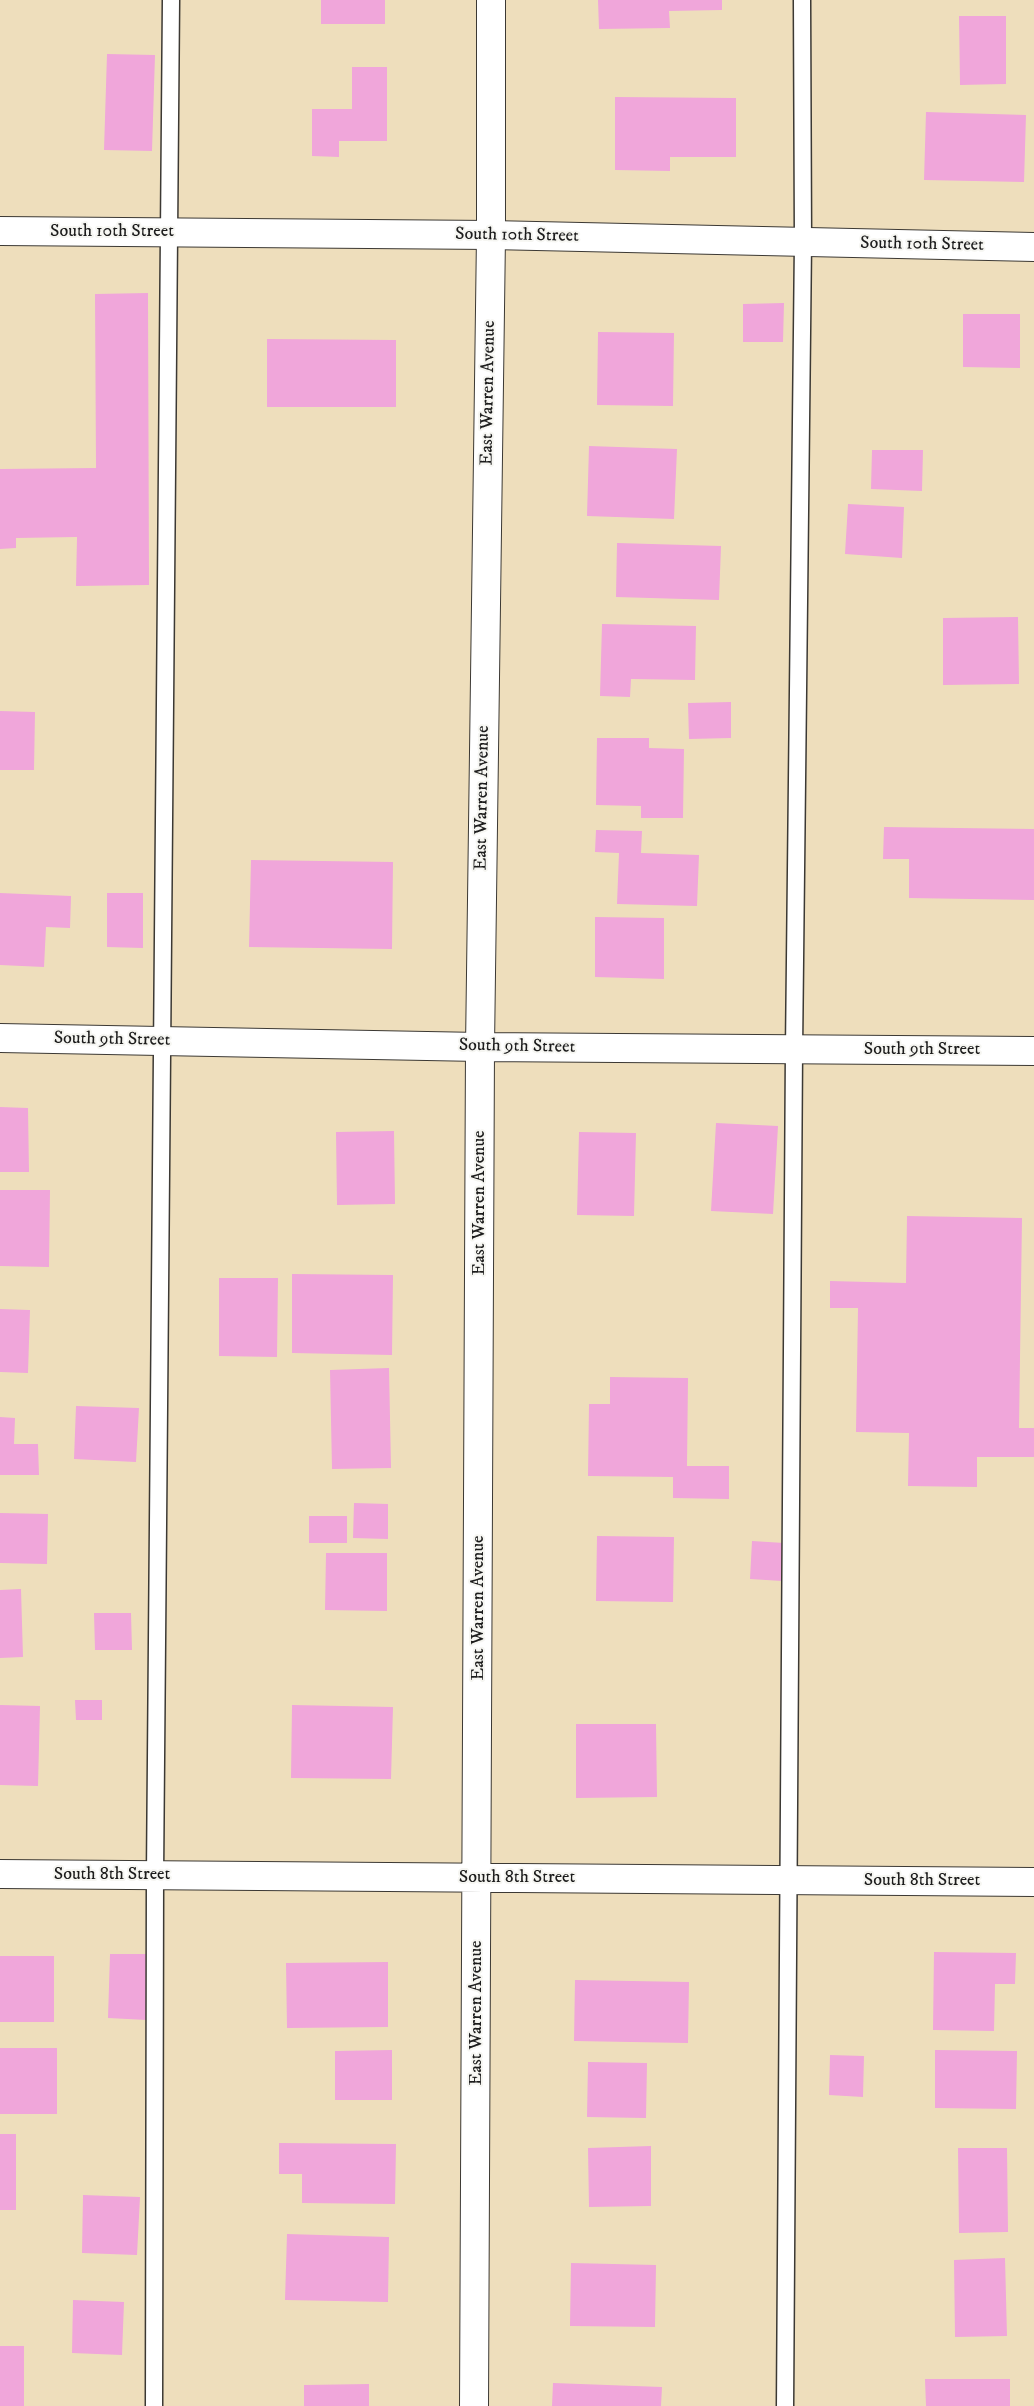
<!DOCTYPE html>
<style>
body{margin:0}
canvas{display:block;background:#eedebc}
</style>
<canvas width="1034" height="2406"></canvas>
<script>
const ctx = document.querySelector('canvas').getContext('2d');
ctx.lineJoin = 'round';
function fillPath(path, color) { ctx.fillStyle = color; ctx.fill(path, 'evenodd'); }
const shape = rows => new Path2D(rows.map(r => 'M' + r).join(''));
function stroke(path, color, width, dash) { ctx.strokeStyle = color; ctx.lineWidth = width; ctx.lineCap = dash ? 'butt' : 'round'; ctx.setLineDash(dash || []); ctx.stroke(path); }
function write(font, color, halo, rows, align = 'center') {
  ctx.font = font + ' "IM FELL DW Pica",serif'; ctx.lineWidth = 4; ctx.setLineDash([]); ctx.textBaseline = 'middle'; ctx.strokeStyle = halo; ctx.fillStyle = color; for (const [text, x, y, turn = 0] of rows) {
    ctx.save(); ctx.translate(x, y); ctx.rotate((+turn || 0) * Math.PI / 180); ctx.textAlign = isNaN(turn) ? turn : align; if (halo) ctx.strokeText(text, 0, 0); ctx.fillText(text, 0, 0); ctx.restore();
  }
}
fillPath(shape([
 [321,0,385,0,385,24,321,24],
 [598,0,722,0,722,10,669,11,670,28,599,29],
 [959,16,1006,16,1006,84,960,85],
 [107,54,155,55,152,151,104,150],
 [352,67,387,67,387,141,339,141,339,157,312,156,312,109,352,109],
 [615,97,736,98,736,157,670,157,670,171,615,170],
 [926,112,1026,115,1024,182,924,180],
 [148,293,149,585,76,586,77,537,16,538,16,548,0,549,0,469,96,468,95,294],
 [784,303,783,342,743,342,743,304],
 [963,314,1020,314,1020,368,963,367],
 [598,332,674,333,673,406,597,405],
 [267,339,396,340,396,407,267,407],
 [589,446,677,449,674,519,587,516],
 [872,450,923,450,922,491,871,489],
 [848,504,904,507,902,558,845,554],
 [617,543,721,546,719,600,616,597],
 [1018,617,1019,684,943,685,943,618],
 [602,624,696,626,695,680,631,679,630,697,600,696],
 [731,702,731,738,689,739,688,703],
 [0,711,35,712,34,770,0,770],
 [597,738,649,738,649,748,684,749,683,818,641,818,641,806,596,805],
 [884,827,1034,829,1034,900,909,898,909,859,883,859],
 [596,830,642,831,641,853,699,855,697,906,617,904,619,853,595,852],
 [251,860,393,862,392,949,249,947],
 [0,893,71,896,70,928,46,927,44,967,0,965],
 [107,893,143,893,143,948,107,947],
 [595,917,664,918,664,979,595,977],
 [0,1107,28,1108,29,1172,0,1172],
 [716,1123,778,1126,773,1214,711,1211],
 [394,1131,395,1204,337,1205,336,1132],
 [579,1132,636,1133,634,1216,577,1215],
 [0,1190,50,1190,49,1267,0,1266],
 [907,1216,1022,1218,1019,1428,1034,1428,1034,1457,977,1457,977,1487,908,1486,909,1433,856,1432,858,1308,830,1308,830,1281,906,1283],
 [292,1274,393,1275,392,1355,292,1353],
 [219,1278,278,1278,277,1357,219,1356],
 [0,1309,30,1310,28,1373,0,1372],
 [389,1368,391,1468,332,1469,330,1370],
 [610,1377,688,1378,687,1466,729,1466,729,1499,673,1498,673,1477,588,1476,589,1404,610,1404],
 [76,1406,139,1408,136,1462,74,1459],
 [0,1417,15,1418,14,1444,38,1444,39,1475,0,1475],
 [354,1503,388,1504,388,1539,353,1538],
 [0,1513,48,1514,47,1564,0,1563],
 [309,1516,347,1516,347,1543,309,1543],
 [597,1536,674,1537,673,1602,596,1601],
 [752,1541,784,1543,782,1581,750,1579],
 [326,1553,387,1553,387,1611,325,1610],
 [21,1589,23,1657,0,1658,0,1590],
 [94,1613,131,1613,132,1650,95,1650],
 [75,1700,102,1700,102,1720,76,1720],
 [0,1705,40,1706,38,1786,0,1785],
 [292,1705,393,1707,391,1779,291,1778],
 [576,1724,656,1724,657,1797,576,1798],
 [934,1952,1016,1953,1015,1984,995,1984,994,2031,933,2030],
 [110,1954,149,1954,147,2020,108,2018],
 [0,1956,54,1956,54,2022,0,2022],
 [388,1962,388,2027,287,2028,286,1963],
 [575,1980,689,1982,688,2043,574,2041],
 [0,2048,57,2048,57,2114,0,2114],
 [392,2050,392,2100,335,2100,335,2051],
 [935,2050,1017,2051,1016,2109,935,2108],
 [830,2055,864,2056,863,2097,829,2095],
 [588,2062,647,2063,646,2118,587,2117],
 [0,2134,16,2134,16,2210,0,2210],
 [279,2143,396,2144,395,2204,302,2203,302,2174,279,2174],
 [651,2146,651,2206,589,2207,588,2148],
 [958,2148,1007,2148,1008,2232,959,2233],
 [83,2195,140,2197,137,2255,82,2253],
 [287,2234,389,2237,388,2302,285,2300],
 [1005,2258,1007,2336,955,2337,954,2260],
 [571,2263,656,2265,655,2327,570,2326],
 [73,2300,124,2302,122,2355,72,2353],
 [0,2346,24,2346,24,2406,0,2406],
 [925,2379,1010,2379,1010,2406,926,2406],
 [553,2383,662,2387,661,2406,552,2406],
 [369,2384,369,2406,304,2406,304,2385]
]), '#f0a6da');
const lane = shape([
 [154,2406,155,1875,171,0],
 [785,2406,794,1049,803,242,802,0]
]);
const street = shape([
 [0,1038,480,1047,1034,1051],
 [0,1874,1034,1882],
 [474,2406,480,1047,491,235,491,0]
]);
const secondary = shape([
 [0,231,491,235,1034,247]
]);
stroke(lane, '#3c3934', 19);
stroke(street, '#3c3934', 30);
stroke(secondary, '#3c3934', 30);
stroke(lane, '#fff', 16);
stroke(street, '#fff', 28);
stroke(secondary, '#fff', 28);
write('18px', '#1c1c1c', '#f6f6f2', [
 ["South 10th Street",112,232],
 ["South 10th Street",517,236,1],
 ["South 10th Street",922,245,1],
 ["East Warren Avenue",489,393,-89],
 ["East Warren Avenue",483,798,-89],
 ["South 9th Street",112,1040,1],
 ["South 9th Street",517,1047,1],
 ["South 9th Street",922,1050],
 ["East Warren Avenue",480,1203,-90],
 ["East Warren Avenue",479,1608,-90],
 ["South 8th Street",112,1875],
 ["South 8th Street",517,1878],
 ["South 8th Street",922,1881],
 ["East Warren Avenue",477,2013,-90]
]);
</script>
